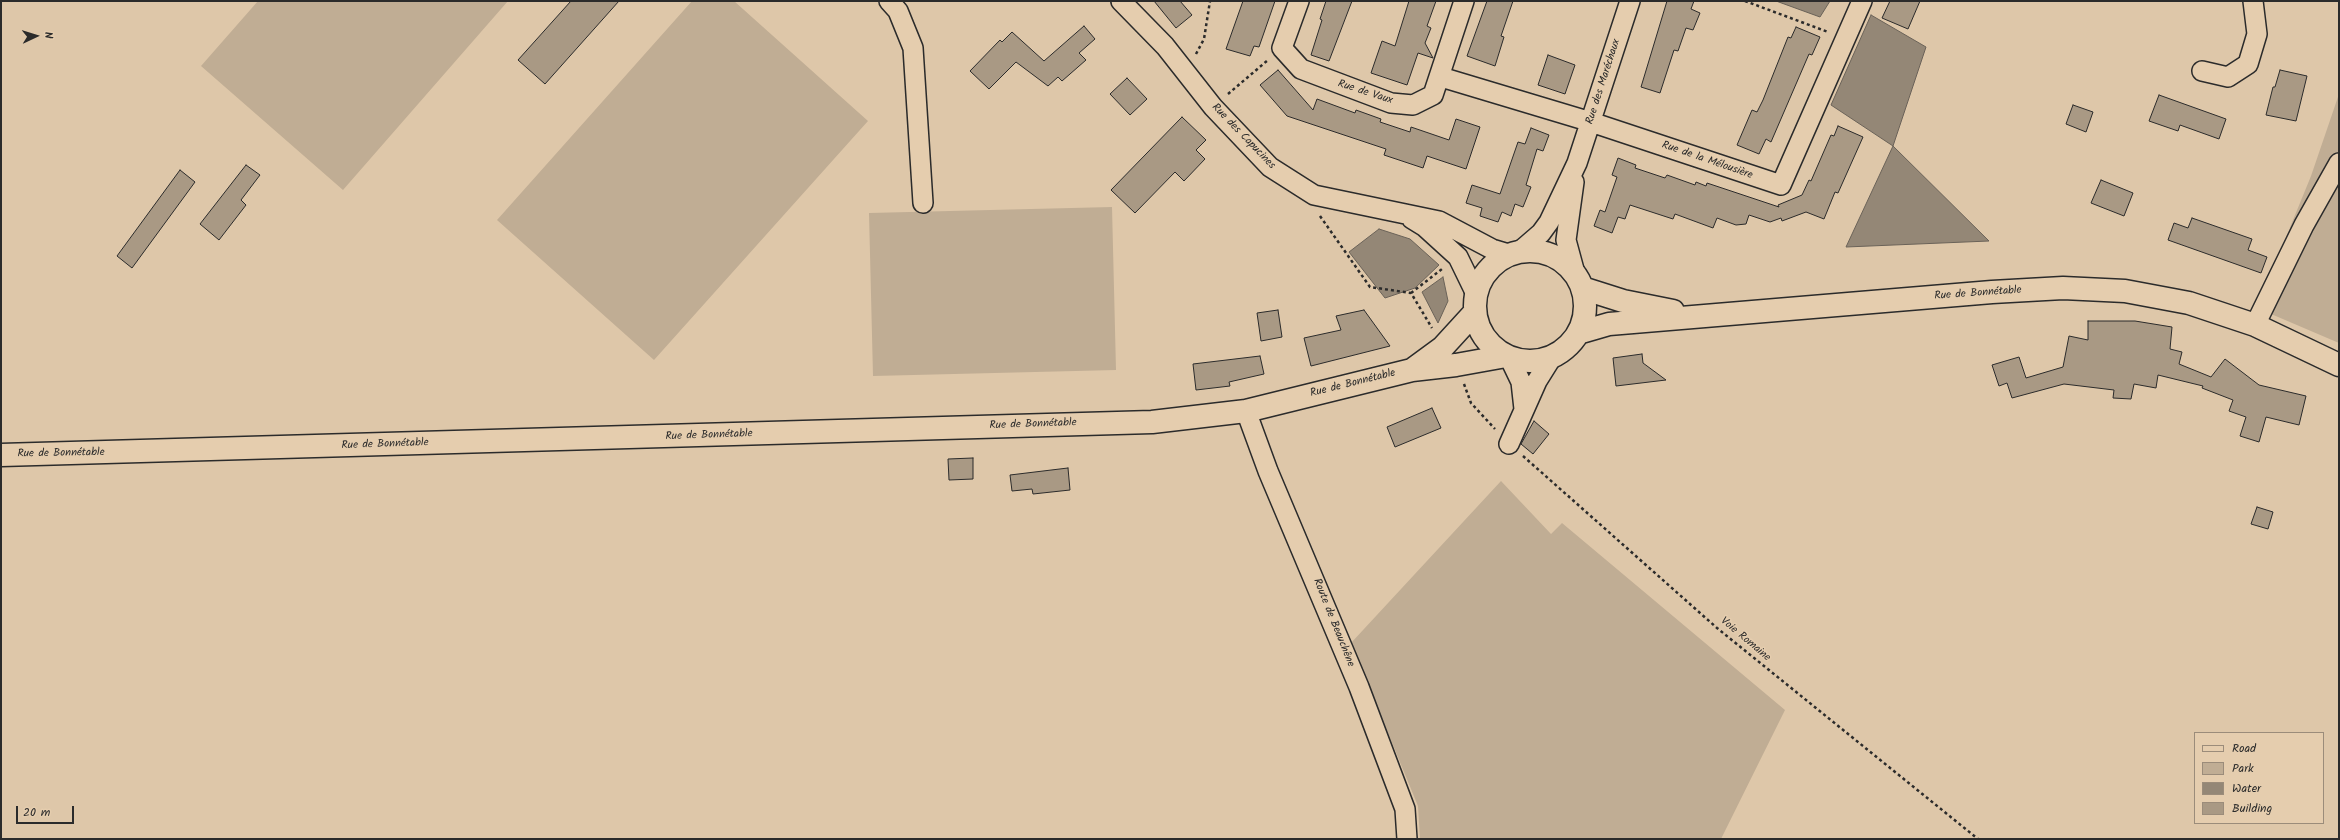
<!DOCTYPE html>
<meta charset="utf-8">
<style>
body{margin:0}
#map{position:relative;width:2340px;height:840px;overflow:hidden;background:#dec7a9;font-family:Kalam,sans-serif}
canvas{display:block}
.frame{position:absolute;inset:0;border:2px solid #2b2b2b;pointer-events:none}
.legend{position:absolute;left:2194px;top:732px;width:130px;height:92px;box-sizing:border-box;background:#e5cdae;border:1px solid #9b8c7a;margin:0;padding:5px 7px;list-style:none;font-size:12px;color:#2b2b2b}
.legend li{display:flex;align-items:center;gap:8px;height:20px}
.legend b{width:20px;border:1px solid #9b8c7a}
.north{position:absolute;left:16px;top:16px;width:40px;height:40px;-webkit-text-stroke:3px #e5cdae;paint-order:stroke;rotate:86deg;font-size:11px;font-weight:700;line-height:16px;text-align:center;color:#2b2b2b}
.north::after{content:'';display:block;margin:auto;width:14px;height:18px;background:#2b2b2b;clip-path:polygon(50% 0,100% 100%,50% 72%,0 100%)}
.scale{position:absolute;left:16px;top:806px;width:58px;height:18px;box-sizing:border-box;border:2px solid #2b2b2b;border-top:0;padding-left:5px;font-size:12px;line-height:14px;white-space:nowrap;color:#2b2b2b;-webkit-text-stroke:3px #e5cdae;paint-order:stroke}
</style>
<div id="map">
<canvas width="2340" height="840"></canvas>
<div class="frame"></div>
<ul class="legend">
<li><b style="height:5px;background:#e5cdae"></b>Road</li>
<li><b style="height:11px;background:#c0ad94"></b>Park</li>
<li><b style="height:11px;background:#948776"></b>Water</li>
<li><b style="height:11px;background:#a99984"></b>Building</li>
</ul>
<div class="north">N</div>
<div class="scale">20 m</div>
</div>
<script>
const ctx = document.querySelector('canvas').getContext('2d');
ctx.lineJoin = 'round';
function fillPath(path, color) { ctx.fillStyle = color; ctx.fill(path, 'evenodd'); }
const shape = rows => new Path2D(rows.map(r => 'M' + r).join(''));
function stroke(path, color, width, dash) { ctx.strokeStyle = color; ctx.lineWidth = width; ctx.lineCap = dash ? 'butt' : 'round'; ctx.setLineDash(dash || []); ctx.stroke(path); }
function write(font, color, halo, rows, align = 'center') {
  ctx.font = font + ' Kalam,sans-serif'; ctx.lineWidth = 3; ctx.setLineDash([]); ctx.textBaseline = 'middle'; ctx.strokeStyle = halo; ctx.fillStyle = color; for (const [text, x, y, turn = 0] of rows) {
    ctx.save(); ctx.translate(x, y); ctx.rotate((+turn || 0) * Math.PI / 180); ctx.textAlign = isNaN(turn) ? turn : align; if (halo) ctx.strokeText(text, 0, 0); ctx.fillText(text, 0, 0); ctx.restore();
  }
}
fillPath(shape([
 [258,1,508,1,343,190,201,66],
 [692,1,734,1,868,121,654,360,497,220],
 [2339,94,2339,343,2257,308,2311,176],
 [1112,207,1116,370,873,376,869,213],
 [1501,481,1551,534,1562,523,1785,710,1721,839,1420,839,1418,806,1351,643]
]), '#c0ad94');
const water = shape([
 [1776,1,1830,1,1820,17,1776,1],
 [1871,15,1926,47,1893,146,1989,241,1846,247,1893,146,1831,105,1871,15],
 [1379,229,1410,239,1439,265,1415,288,1385,298,1349,252,1379,229],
 [1443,277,1448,301,1438,323,1422,292,1443,277]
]);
fillPath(water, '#948776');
stroke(water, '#6a6258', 1);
const building = shape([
 [571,1,619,1,545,84,518,60,571,1],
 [1154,1,1180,1,1192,15,1176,28,1154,1],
 [1243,1,1275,1,1259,47,1254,46,1250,56,1226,49,1243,1],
 [1326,1,1352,1,1329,61,1311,55,1322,20,1320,19,1326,1],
 [1409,1,1436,1,1427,26,1431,28,1425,43,1433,58,1418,53,1407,85,1371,73,1382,41,1395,46,1409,1],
 [1487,1,1513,1,1501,36,1504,37,1495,66,1467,56,1487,1],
 [1667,1,1694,1,1691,9,1700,13,1693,30,1686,28,1678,51,1674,50,1660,93,1641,87,1667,1],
 [1890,1,1920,1,1908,29,1882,18,1890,1],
 [1084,26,1095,39,1079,53,1086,60,1062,81,1058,77,1048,86,1016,62,989,89,970,71,1000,40,1002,42,1012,32,1044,61,1084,26],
 [1796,27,1820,37,1812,55,1809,54,1771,142,1766,139,1759,154,1737,145,1752,110,1757,112,1763,100,1788,37,1791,38,1796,27],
 [1548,55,1575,65,1565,94,1538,85,1548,55],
 [1278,70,1313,110,1317,99,1355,113,1356,110,1381,119,1380,122,1410,132,1411,127,1449,140,1456,119,1480,127,1466,169,1427,156,1423,168,1384,155,1386,149,1287,116,1260,85,1278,70],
 [2280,70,2307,76,2296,121,2266,115,2273,87,2275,87,2280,70],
 [1127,78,1147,99,1130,115,1110,94,1127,78],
 [2159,95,2226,119,2219,139,2180,125,2178,131,2149,121,2159,95],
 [2073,105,2093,112,2086,132,2066,124,2073,105],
 [1182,117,1206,140,1196,150,1205,159,1184,181,1175,172,1135,213,1111,190,1182,117],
 [1838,126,1863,137,1838,193,1835,192,1824,219,1806,212,1782,221,1781,218,1770,222,1749,215,1746,224,1736,225,1717,218,1713,228,1675,214,1673,219,1630,205,1625,219,1618,217,1612,233,1594,226,1600,210,1605,212,1617,177,1612,175,1618,158,1636,165,1635,168,1665,178,1667,175,1695,185,1696,182,1706,186,1707,183,1779,207,1778,205,1802,195,1809,180,1811,181,1831,135,1834,136,1838,126],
 [1531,128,1549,135,1543,151,1537,149,1526,185,1531,187,1523,207,1515,204,1511,216,1502,212,1498,222,1480,216,1482,208,1466,203,1472,185,1500,194,1518,142,1525,144,1531,128],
 [246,165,260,175,241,200,246,205,219,240,200,224,246,165],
 [180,170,195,182,132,268,117,256,180,170],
 [2101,180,2133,193,2124,216,2091,203,2101,180],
 [2192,218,2252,239,2248,250,2267,257,2261,273,2168,240,2174,223,2188,228,2192,218],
 [1278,310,1282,337,1261,341,1257,313,1278,310],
 [1364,310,1390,346,1311,366,1304,338,1341,330,1336,316,1364,310],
 [2088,321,2135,321,2172,327,2170,349,2182,352,2179,364,2211,377,2225,359,2259,385,2306,396,2299,425,2266,417,2259,442,2240,436,2246,417,2229,411,2233,400,2202,388,2203,386,2158,375,2156,388,2134,384,2131,399,2113,398,2114,390,2064,384,2012,398,2007,383,1999,386,1992,365,2019,357,2026,378,2063,367,2069,336,2088,340,2088,321],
 [1642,354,1643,363,1666,380,1616,386,1613,358,1642,354],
 [1260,356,1264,374,1229,382,1230,386,1196,390,1193,364,1260,356],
 [1432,408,1441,428,1395,447,1387,427,1432,408],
 [1534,421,1549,434,1533,454,1521,444,1534,421],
 [973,458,973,479,949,480,948,459,973,458],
 [1068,468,1070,490,1033,494,1032,489,1012,491,1010,475,1068,468],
 [2257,507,2273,512,2268,529,2251,524,2257,507]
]);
fillPath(building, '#a99984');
stroke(building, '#2b2b2b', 1);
const minor = shape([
 [889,1,898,11,913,48,923,203],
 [1121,1,1165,46,1213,107,1270,167,1314,195,1439,221,1492,249,1512,255],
 [1299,1,1282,48,1301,69,1391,103,1413,105,1433,95,1464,1],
 [2202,71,2228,77,2248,64,2257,34,2253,1],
 [1441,77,1591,122,1781,185,1862,1],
 [1574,182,1566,240,1576,277],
 [1412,219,1425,227,1458,257,1476,294],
 [1519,252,1541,233,1549,222,1577,163,1630,1],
 [2255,325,2304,225,2339,163],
 [1509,357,1521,382,1524,409],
 [1246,411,1268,471,1359,687,1405,809,1407,839],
 [1509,444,1537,381,1552,357]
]);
const major = shape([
 '1475 306a55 55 0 1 1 110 0a55 55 0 1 1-110 0Z',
 [1582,288,1623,301,1673,311],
 [1578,333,1609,324,1992,292,2063,288,2125,291,2189,303,2255,325,2339,365],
 [1413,369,1443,347,1475,312],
 [1,455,1152,422,1246,411,1412,370,1456,365,1506,356]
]);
stroke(minor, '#2b2b2b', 22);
stroke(major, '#2b2b2b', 25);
stroke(shape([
 [1745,1,1828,32],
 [1196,54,1204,39,1210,1],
 [1228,94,1268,60],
 [1320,216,1370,287,1411,293,1432,328],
 [1411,293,1442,269],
 [1464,384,1471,403,1495,429],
 [1523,456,1717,628,1978,839]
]), '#2b2b2b', 2.5, [3, 3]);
stroke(minor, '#e5cdae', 19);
stroke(major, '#e5cdae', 22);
write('11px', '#2b2b2b', '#e5cdae', [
 ["Rue des Maréchaux",1604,82,-72],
 ["Rue de Vaux",1365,93,18],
 ["Rue des Capucines",1243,137,46],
 ["Rue de la Mélousière",1707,161,19],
 ["Rue de Bonnétable",1978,294,-4],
 ["Rue de Bonnétable",1353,384,-14],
 ["Rue de Bonnétable",1033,425,-2],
 ["Rue de Bonnétable",709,436,-2],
 ["Rue de Bonnétable",385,445,-2],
 ["Rue de Bonnétable",61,454,-1],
 ["Route de Beauchêne",1333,623,68],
 ["Voie Romaine",1745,640,40]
]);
</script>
